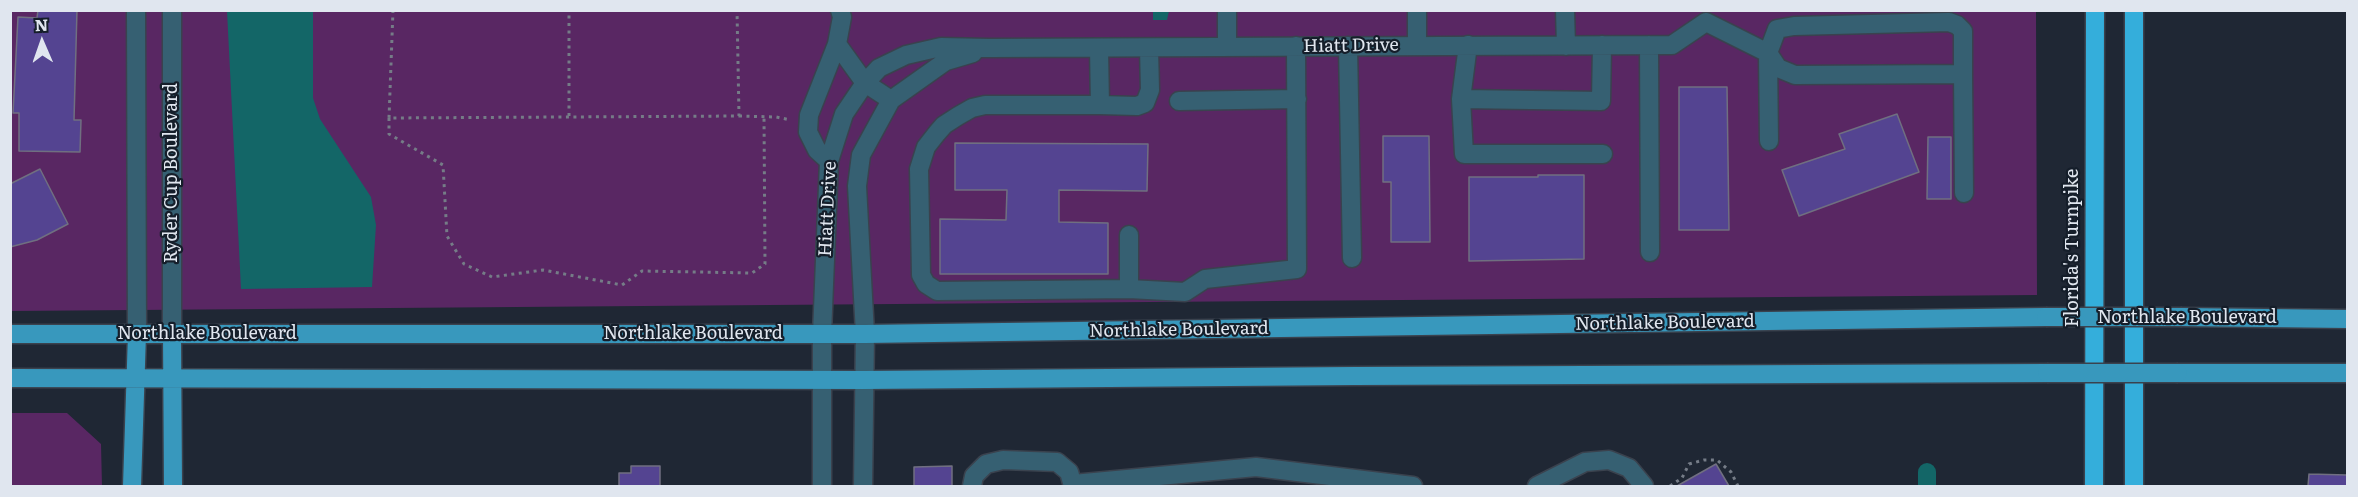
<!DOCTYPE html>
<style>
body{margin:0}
#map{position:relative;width:2358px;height:497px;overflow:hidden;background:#1f2734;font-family:Literata,serif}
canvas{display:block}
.frame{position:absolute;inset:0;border:12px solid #e0e6ef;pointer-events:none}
.north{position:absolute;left:12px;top:12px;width:60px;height:60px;-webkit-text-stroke:4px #151e2a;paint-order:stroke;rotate:358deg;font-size:16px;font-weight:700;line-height:24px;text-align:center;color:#e0e6ef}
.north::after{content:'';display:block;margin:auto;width:21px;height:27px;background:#e0e6ef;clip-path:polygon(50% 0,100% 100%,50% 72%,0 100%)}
</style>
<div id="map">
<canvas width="2358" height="497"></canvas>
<div class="frame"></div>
<div class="north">N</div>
</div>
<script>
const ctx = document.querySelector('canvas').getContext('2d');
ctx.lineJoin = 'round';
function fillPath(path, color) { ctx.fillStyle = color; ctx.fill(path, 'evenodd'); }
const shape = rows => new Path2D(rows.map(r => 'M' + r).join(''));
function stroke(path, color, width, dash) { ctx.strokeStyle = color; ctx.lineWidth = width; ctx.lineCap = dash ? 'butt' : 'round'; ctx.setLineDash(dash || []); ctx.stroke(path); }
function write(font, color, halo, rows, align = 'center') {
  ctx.font = font + ' Literata,serif'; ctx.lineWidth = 4.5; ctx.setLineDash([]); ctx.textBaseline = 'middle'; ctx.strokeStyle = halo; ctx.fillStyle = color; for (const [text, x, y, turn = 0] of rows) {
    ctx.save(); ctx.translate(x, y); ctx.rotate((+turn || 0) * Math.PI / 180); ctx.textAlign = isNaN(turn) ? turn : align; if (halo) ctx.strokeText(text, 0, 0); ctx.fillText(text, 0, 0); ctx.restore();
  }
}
fillPath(shape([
 [10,11,2036,11,2037,295,11,311],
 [11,413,67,413,101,444,102,486,11,486]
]), '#592763');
fillPath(shape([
 [227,11,313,11,313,98,320,119,371,197,376,225,372,287,241,289],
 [1153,11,1169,11,1167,20,1153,20]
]), '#136667');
stroke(shape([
 [1927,472,1927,486]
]), '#136667', 18);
const building = shape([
 [38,10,77,10,74,120,81,120,80,152,19,151,19,113,13,113,18,17,37,18,38,10],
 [1679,87,1727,87,1729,230,1679,230,1679,87],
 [1897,114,1919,172,1799,216,1782,170,1845,149,1839,134,1897,114],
 [1383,136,1429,136,1430,242,1391,242,1391,182,1383,182,1383,136],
 [1928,137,1951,137,1951,199,1927,199,1928,137],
 [955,143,1148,144,1147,191,1059,190,1059,222,1108,223,1108,274,940,274,940,219,1006,220,1007,190,955,190,955,143],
 [40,169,68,224,37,240,10,247,10,184,40,169],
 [1538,175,1584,175,1584,259,1469,261,1469,177,1538,177,1538,175],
 [1716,464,1729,486,1677,486,1716,464],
 [631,466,660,466,660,486,619,486,619,473,631,473,631,466],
 [952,466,952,486,914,486,914,467,952,466],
 [2309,474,2347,475,2347,486,2308,486,2309,474]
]);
fillPath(building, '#544491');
stroke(building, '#706f80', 1.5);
const minor = shape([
 [136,10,137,334],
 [172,10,172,335],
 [1565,10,1566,46],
 [1706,22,1768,53,1769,141],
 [1949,22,1957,25,1963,31,1963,74,1795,75,1778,68,1768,53,1777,29,1794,26,1949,22],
 [837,44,865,83,891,100],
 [1417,45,1417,10],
 [1468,45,1461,99,1601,101,1602,45],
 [1649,45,1650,252],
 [1348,46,1352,258],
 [1227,47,1227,10],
 [1099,48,1100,105,985,105,972,108,958,116,944,125,937,133,926,147,919,169,921,275,926,284,937,291,1129,289,1129,235],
 [1963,74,1964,193],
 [1461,99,1464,154,1603,154],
 [1179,101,1297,99],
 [1100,105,1137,106,1145,103,1150,90,1149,48],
 [829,161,817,150,808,132,809,115,837,44,842,17,840,10],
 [1129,289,1185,292,1205,279,1297,269,1296,46],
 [1073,484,1256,467,1413,486],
 [822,486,822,334,829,161,844,114,865,83,879,68,906,55,941,47,989,48,1672,45,1706,22],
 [863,486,865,334,857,186,861,155,891,100,946,61,973,53],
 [972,486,974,476,986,464,1003,460,1057,462,1069,472,1073,486],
 [1537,486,1585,462,1609,460,1629,468,1644,486]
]);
const major = shape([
 [2182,317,2348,319],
 [10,334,865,334,2046,317],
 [172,335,173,486],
 [2178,373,2348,373],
 [10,378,863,380,1354,376,2047,373],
 [132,486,137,334]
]);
const highway = shape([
 [2134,10,2134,486],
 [2094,486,2095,10]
]);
stroke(minor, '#3a424e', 21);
stroke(major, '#3a424e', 21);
stroke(highway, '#3a424e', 21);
stroke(shape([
 [393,10,389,118,739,116,737,10],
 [569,116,569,10],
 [739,116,776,117,791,120],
 [389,118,389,134,443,165,447,236,464,264,492,277,543,270,622,285,642,271,752,273,765,264,764,116],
 [1670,486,1682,478,1689,464,1704,460,1717,460,1731,472,1738,486]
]), '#757c87', 3, [3, 4.5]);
stroke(minor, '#366072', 18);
stroke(major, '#3898bd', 18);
stroke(highway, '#34aedb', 18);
const majorBridge = shape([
 [2046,317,2182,317],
 [2047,373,2178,373]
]);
stroke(majorBridge, '#3a424e', 21, []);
stroke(majorBridge, '#3898bd', 18);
write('18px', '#e0e6ef', '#151e2a', [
 ["Hiatt Drive",1351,46,-1],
 ["Ryder Cup Boulevard",172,173,-90],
 ["Hiatt Drive",828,209,-87],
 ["Florida's Turnpike",2073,248,-90],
 ["Northlake Boulevard",2187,318],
 ["Northlake Boulevard",1665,323,-1],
 ["Northlake Boulevard",1179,330,-1],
 ["Northlake Boulevard",207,334],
 ["Northlake Boulevard",693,334]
]);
</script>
